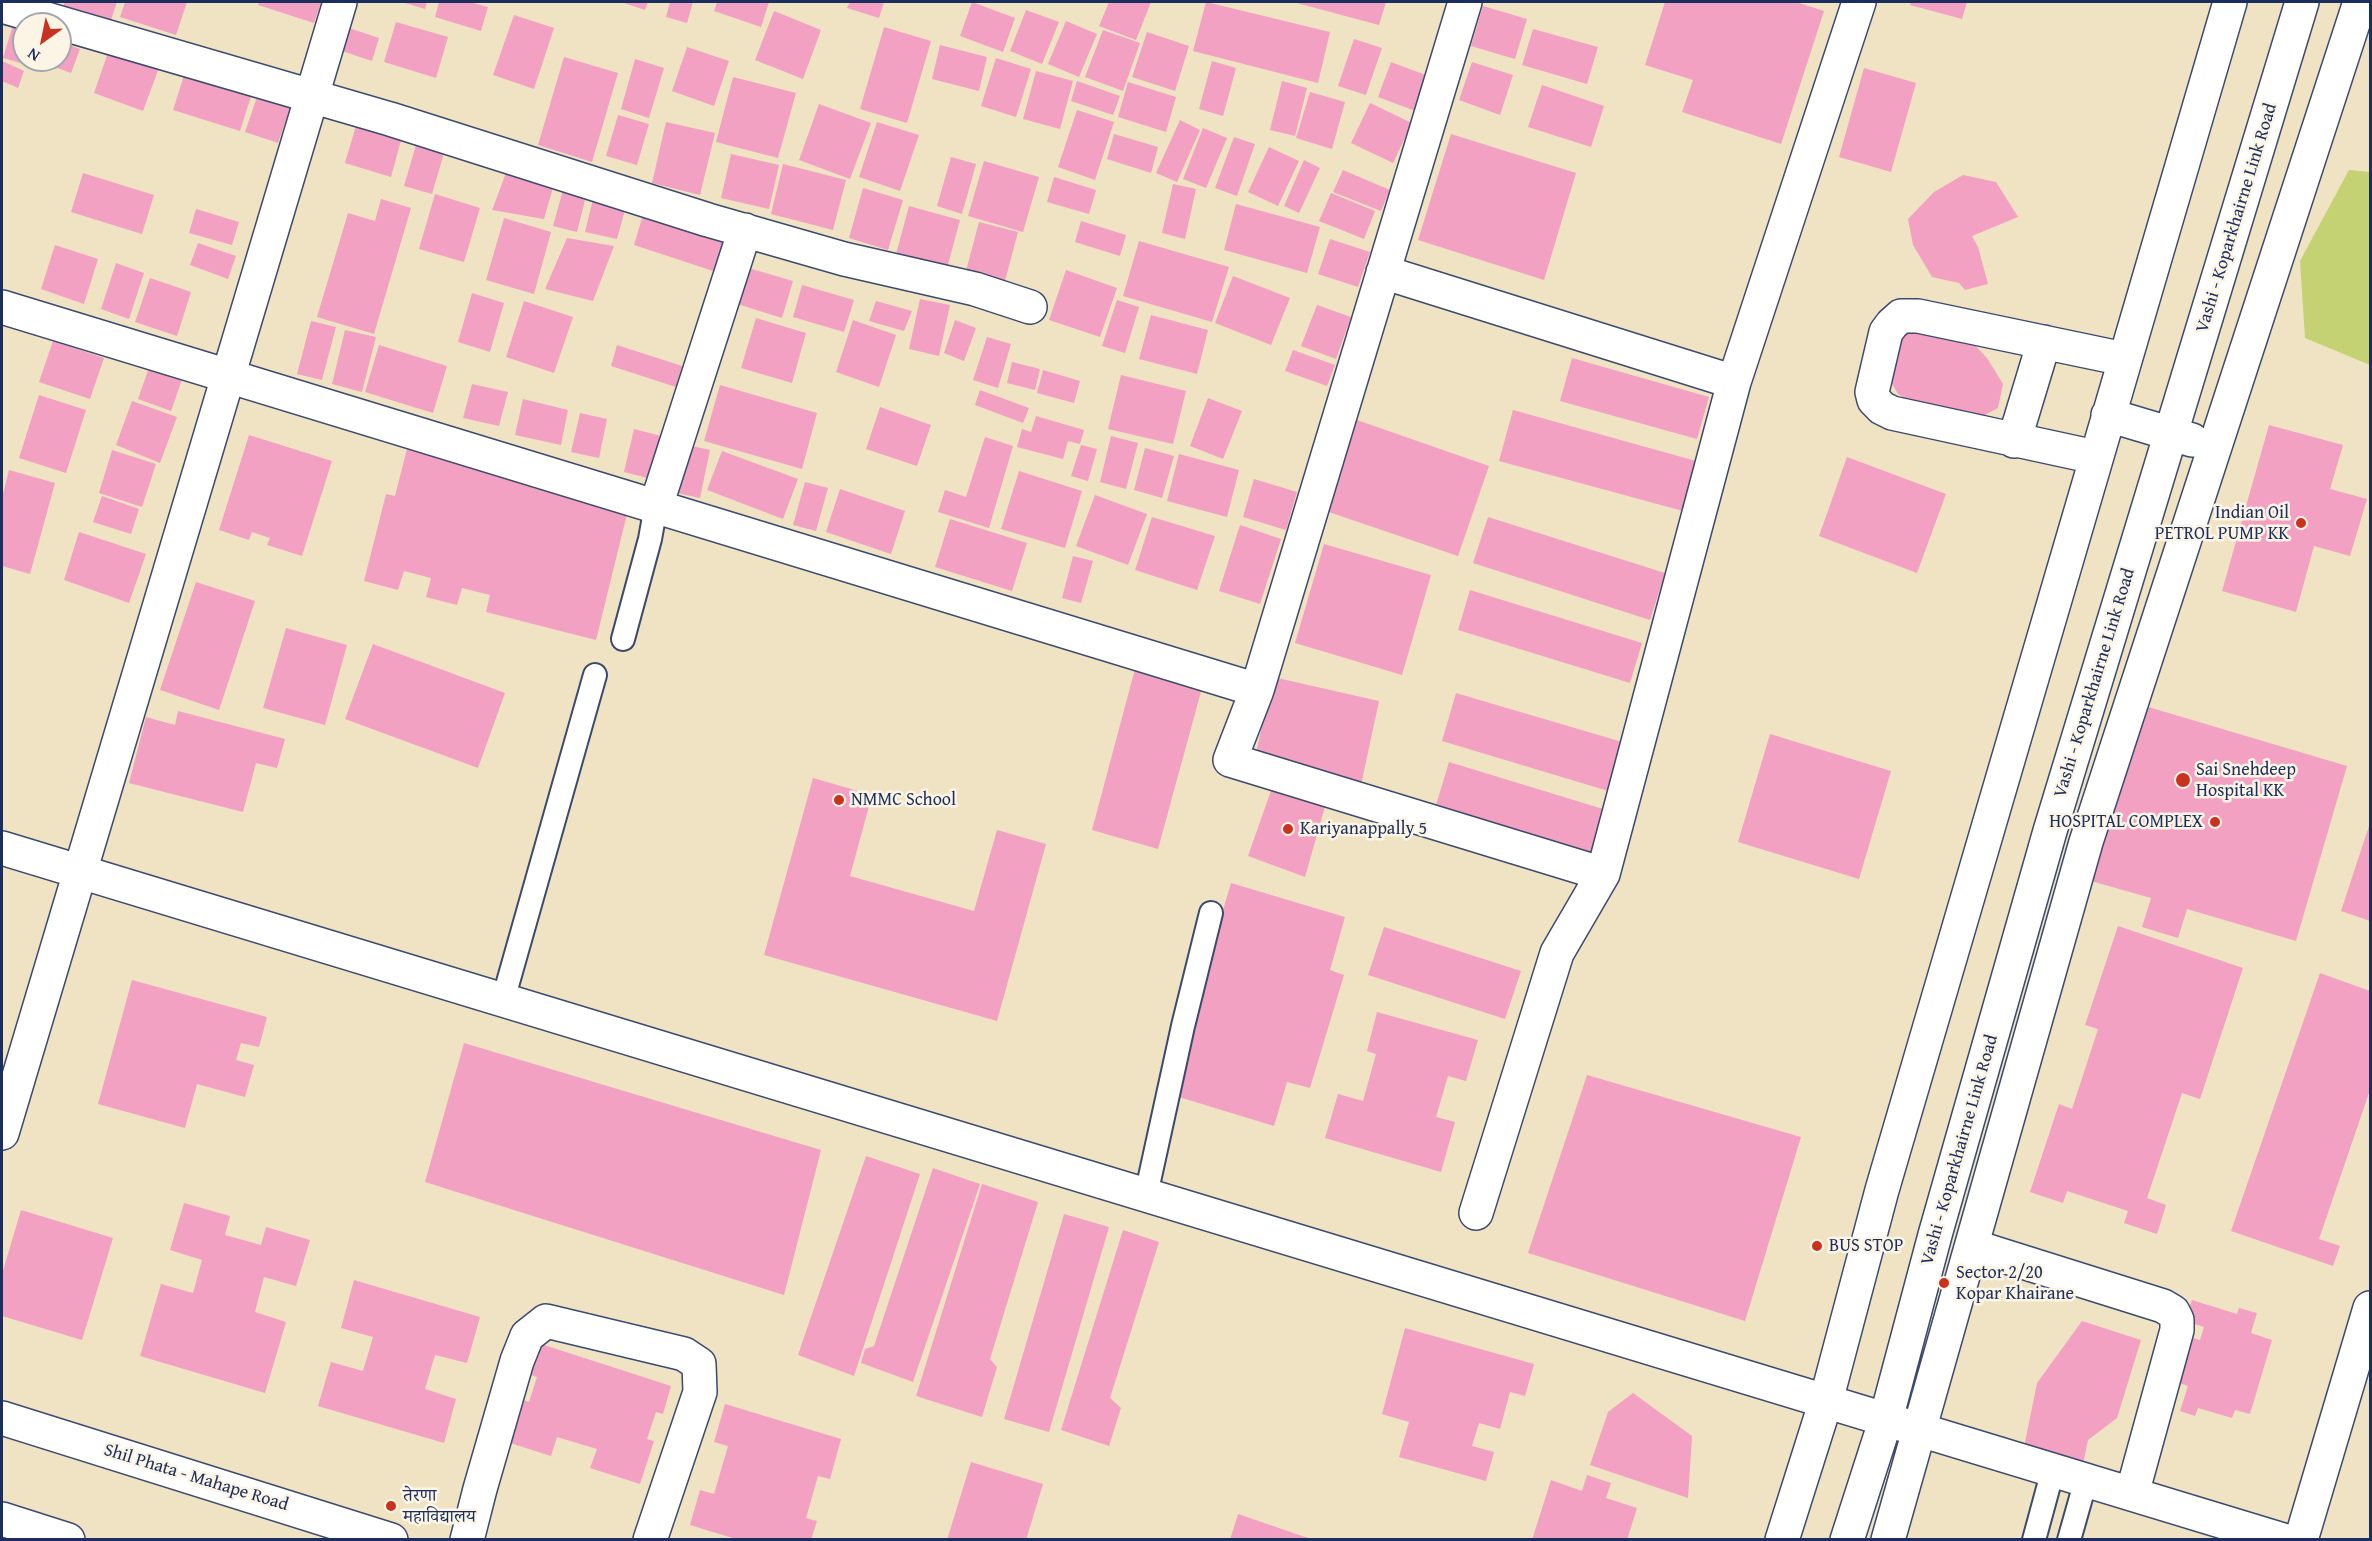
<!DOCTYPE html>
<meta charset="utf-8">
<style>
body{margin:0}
#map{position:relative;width:2372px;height:1541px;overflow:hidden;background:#efe3c4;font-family:"Gentium Book Plus",serif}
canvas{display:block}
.frame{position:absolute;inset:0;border:3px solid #1b2f5e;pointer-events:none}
.north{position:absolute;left:12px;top:12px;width:60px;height:60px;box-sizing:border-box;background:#fcf5e5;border:2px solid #a2a6af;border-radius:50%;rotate:213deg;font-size:16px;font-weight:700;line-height:24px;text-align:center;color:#1b2f5e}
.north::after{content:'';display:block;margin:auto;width:21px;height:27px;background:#c8321e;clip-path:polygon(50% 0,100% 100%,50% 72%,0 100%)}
</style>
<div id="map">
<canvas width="2372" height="1541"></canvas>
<div class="frame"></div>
<div class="north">N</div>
</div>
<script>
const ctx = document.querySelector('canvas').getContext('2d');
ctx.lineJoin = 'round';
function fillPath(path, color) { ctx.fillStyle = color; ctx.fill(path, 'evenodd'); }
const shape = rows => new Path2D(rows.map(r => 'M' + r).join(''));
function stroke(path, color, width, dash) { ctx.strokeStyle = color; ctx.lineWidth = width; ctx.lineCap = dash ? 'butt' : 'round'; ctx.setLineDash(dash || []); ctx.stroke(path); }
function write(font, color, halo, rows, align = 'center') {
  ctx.font = font + ' "Gentium Book Plus","Noto Serif Devanagari",serif'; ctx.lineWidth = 5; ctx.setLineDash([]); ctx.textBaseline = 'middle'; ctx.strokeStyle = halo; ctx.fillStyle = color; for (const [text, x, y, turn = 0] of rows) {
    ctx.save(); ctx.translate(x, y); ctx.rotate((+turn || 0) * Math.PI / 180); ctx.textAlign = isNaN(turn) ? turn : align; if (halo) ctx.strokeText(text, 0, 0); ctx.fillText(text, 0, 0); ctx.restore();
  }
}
fillPath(shape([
 [2349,170,2370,172,2370,365,2305,338,2300,261]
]), '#c4d273');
fillPath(shape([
 [65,2,117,2,111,20,63,6],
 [125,2,187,2,176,35,120,17],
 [259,2,321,2,314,23,258,5],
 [402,2,427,2,425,9],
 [439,2,470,2,488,7,481,31,435,17],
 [621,2,648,2,645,10],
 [670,2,693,2,687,23,666,17],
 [717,2,769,2,761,27,714,11],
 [850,2,884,2,879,18,847,8],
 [972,2,1015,18,1003,52,960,36],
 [1109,2,1151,2,1136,40,1099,26],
 [1206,2,1330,32,1318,83,1193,51],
 [1293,2,1386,2,1379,25],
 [1665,2,1796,2,1824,11,1781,144,1682,112,1693,80,1645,65],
 [1911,2,1967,2,1962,19,1910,5],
 [1483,6,1527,19,1515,59,1471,46],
 [1026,10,1059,22,1042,64,1010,51],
 [774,11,821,30,803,79,755,60],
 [16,15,24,24,24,60,32,60,31,66,3,58],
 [514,15,554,28,534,89,493,75],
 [1066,21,1097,34,1079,77,1048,64],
 [396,22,448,37,436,78,384,62],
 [343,26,379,38,372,61,336,49],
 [884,27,931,41,907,123,860,109],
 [1533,29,1598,47,1587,84,1522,65],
 [1103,30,1140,43,1123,91,1085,77],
 [1147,32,1189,46,1175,91,1132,77],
 [1354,39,1382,48,1366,95,1338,86],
 [61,42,80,49,71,73,52,66,54,60,60,60],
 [940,45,987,57,979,91,932,79],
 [110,47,160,65,143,111,94,93],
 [687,47,729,61,714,106,672,91],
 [564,57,618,73,592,162,538,145],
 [996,58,1031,69,1016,117,981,106],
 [635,59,664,68,649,118,621,109],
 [2,61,24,71,18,88,2,81],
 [1212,61,1236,68,1223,116,1199,109],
 [1391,62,1431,77,1418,112,1378,97],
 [1472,62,1513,75,1500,115,1459,100],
 [187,66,254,87,240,131,173,110],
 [1864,68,1916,83,1891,172,1839,157],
 [1036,71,1073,81,1060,129,1023,119],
 [733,77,796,93,778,158,716,142],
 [1077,81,1120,96,1113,115,1071,101],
 [1282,81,1307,88,1295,136,1270,130],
 [1128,82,1176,97,1166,132,1118,117],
 [1542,85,1604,106,1591,147,1528,127],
 [1310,92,1345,102,1332,149,1296,138],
 [258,94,291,105,278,143,245,132],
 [1370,103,1412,123,1393,163,1351,143],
 [819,104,871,123,850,179,799,160],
 [1077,110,1114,122,1095,180,1058,167],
 [618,115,649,124,637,165,606,156],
 [358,119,403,133,391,177,345,163],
 [1180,120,1200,130,1177,182,1156,173],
 [666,122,715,133,700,195,652,183],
 [877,122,919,135,900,191,859,177],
 [1203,128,1227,138,1206,188,1183,179],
 [1114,134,1158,147,1151,173,1107,159],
 [1451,134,1576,173,1544,280,1418,240],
 [1234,137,1255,144,1237,196,1215,188],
 [416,145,444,153,432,194,404,186],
 [1269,147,1299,161,1278,206,1248,192],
 [731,154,779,165,769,209,721,198],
 [951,157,976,164,962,214,937,206],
 [1304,160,1320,168,1299,213,1284,206],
 [984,161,1039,177,1023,232,968,216],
 [783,164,846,180,833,230,771,214],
 [1343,170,1390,190,1381,211,1333,192],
 [83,173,154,195,142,234,71,212],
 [506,173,554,184,544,219,492,210],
 [1963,175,1996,182,2018,217,1972,236,1978,247,1988,284,1965,290,1959,283,1932,277,1913,245,1908,219,1934,192],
 [1054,177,1096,190,1089,214,1047,202],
 [1173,184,1196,189,1185,239,1162,233],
 [863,188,903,200,888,250,849,238],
 [563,190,585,200,577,232,553,226],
 [1331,193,1375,211,1364,239,1319,221],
 [435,194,480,208,464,262,419,249],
 [381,199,411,208,374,334,317,317,348,213,375,221],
 [593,199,626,206,617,239,585,232],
 [1236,204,1320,227,1307,273,1224,250],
 [909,206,960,220,946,272,895,258],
 [196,209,239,222,232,245,189,233],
 [643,215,723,242,713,271,634,245],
 [504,218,551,232,534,294,486,280],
 [1081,221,1126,235,1120,256,1075,242],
 [979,222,1018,232,1005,281,966,271],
 [567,238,614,246,593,301,545,289],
 [1330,239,1370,252,1358,287,1318,274],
 [1139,241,1229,267,1212,322,1123,296],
 [198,243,236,256,228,279,190,265],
 [55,245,98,259,84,304,41,289],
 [116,263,144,273,129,319,101,309],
 [745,267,793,281,782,318,734,303],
 [1066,270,1117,288,1100,337,1049,320],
 [1233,276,1290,298,1271,345,1215,323],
 [150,278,191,292,177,336,135,322],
 [802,285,854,300,844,332,793,317],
 [472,293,504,303,490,352,458,342],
 [920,299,950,305,939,356,909,349],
 [1117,300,1139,307,1125,353,1102,346],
 [524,301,573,317,554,373,506,357],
 [876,301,912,311,904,331,869,321],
 [1317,305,1351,317,1336,359,1301,346],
 [1151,315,1208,330,1197,374,1139,359],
 [756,318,806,333,792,383,741,368],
 [853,320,896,335,879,387,836,372],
 [955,320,976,328,964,361,944,353],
 [311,321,336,327,322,380,297,374],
 [1900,328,1964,334,1987,358,2003,384,1998,408,1972,422,1917,405,1898,394,1887,375],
 [345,330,376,337,362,392,332,384],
 [987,337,1011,344,998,388,973,380],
 [53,341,104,358,90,399,39,382],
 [379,345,447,366,433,413,365,392],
 [617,345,682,366,676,387,611,366],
 [1293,350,1335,365,1327,386,1285,371],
 [1572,358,1709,397,1697,439,1560,401],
 [152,359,185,371,171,411,138,399],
 [1012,362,1040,369,1035,390,1007,383],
 [1043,370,1080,381,1074,403,1037,393],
 [1121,375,1186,391,1173,444,1108,429],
 [472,384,508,392,499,426,463,418],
 [720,385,817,413,802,469,704,441],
 [980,390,1029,408,1023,423,975,405],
 [39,395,86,410,66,473,19,458],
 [1208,398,1242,411,1223,459,1190,446],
 [523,399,568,410,561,445,515,435],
 [132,401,177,417,160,463,116,445],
 [880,407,931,425,917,466,866,449],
 [1513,410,1696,461,1683,511,1499,461],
 [580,413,607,419,599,458,571,452],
 [1036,416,1084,430,1080,444,1068,441,1063,459,1017,447,1022,429,1031,432],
 [1354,419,1489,466,1458,556,1323,510],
 [2269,425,2343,445,2330,489,2367,499,2350,556,2314,546,2296,612,2222,591],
 [634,429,669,438,659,481,624,472],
 [249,435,332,461,302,556,267,545,270,538,252,532,249,540,219,530],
 [1111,436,1138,443,1126,489,1100,482],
 [985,437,1013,446,989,528,938,512,945,490,966,497],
 [683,444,710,450,700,498,672,492],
 [1081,445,1097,449,1088,481,1071,476],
 [1145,448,1174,456,1162,498,1134,490],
 [407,449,629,506,596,640,486,612,490,595,462,588,457,605,426,597,431,578,404,571,398,590,364,581,386,494,395,496],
 [112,450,156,464,142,507,99,493],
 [722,451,798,479,783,519,707,490],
 [1179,454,1239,470,1227,517,1167,501],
 [1847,457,1946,494,1917,573,1819,536],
 [9,470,55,483,30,574,2,566,2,498],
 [1019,471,1082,491,1065,548,1001,529],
 [1254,479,1297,492,1286,530,1243,517],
 [805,482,828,488,816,531,793,525],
 [840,489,905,511,891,554,826,532],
 [1095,495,1147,514,1128,565,1076,546],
 [102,496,139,509,131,534,93,522],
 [1152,517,1215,536,1197,590,1135,570],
 [1488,517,1665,573,1650,620,1473,563],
 [950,519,1027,543,1012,591,935,567],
 [1240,525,1281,539,1260,604,1219,591],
 [79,532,146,554,129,603,64,580],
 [1324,544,1431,575,1402,675,1295,643],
 [1073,556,1093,561,1081,603,1062,598],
 [196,582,255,601,219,710,160,690],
 [1470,590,1642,643,1630,683,1458,630],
 [286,628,347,645,325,725,263,708],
 [373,644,505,693,478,768,345,719],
 [1135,669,1202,688,1158,849,1092,830],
 [1273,677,1379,701,1361,785,1254,762],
 [1456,693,1629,744,1615,793,1442,741],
 [2135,703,2347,766,2296,941,2187,909,2178,938,2142,927,2151,898,2084,879],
 [178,711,285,739,277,768,256,763,243,812,129,783,146,717,175,725],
 [1770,734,1891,771,1859,879,1738,842],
 [1449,762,1613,812,1597,866,1433,815],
 [813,778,872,795,850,876,974,911,997,830,1046,844,997,1021,764,955],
 [1273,785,1326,803,1305,877,1248,856],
 [2370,823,2370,921,2341,911],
 [1231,883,1345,917,1330,970,1344,975,1310,1088,1287,1082,1274,1126,1169,1094],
 [2118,926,2243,968,2200,1099,2182,1093,2147,1198,2166,1205,2157,1234,2124,1223,2128,1211,2067,1191,2063,1203,2030,1192,2059,1104,2072,1109,2098,1029,2085,1025],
 [1384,927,1521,971,1505,1019,1368,975],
 [2320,973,2370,991,2370,1090,2319,1239,2340,1246,2333,1266,2231,1231],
 [132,980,267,1017,259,1047,241,1043,236,1060,254,1065,245,1097,197,1084,185,1128,98,1104],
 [1377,1012,1478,1040,1466,1081,1448,1076,1436,1117,1455,1122,1441,1172,1325,1138,1338,1094,1363,1101,1376,1054,1367,1051],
 [464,1043,821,1150,784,1295,425,1182],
 [1587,1075,1801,1137,1745,1321,1528,1253],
 [866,1156,920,1174,854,1376,798,1355],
 [933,1168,980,1184,913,1382,861,1363,865,1349,874,1346],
 [982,1184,1038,1202,990,1359,997,1367,982,1417,916,1396],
 [184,1203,230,1216,225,1235,261,1245,266,1227,310,1240,296,1286,264,1277,255,1312,286,1322,265,1393,140,1356,161,1284,193,1293,202,1260,170,1250],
 [21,1210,113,1238,82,1340,2,1316,2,1274],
 [1064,1214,1109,1227,1049,1432,1004,1419],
 [1123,1230,1159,1242,1110,1398,1121,1408,1109,1446,1061,1430],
 [354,1280,480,1317,467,1363,435,1355,425,1389,456,1399,444,1443,318,1406,331,1362,363,1371,373,1337,341,1328],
 [2192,1300,2237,1314,2239,1308,2257,1313,2251,1333,2272,1340,2250,1414,2235,1410,2232,1418,2198,1408,2195,1416,2180,1411,2188,1386,2170,1380,2184,1335,2200,1340,2204,1327,2185,1321],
 [2082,1321,2141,1340,2117,1418,2088,1440,2083,1464,2023,1452,2037,1383],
 [1405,1328,1534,1364,1525,1396,1510,1392,1500,1429,1479,1423,1472,1446,1494,1452,1486,1481,1399,1457,1409,1422,1382,1414],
 [538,1343,671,1386,663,1414,656,1412,647,1439,654,1441,640,1484,590,1468,597,1449,557,1437,551,1456,507,1442,520,1399,529,1402,537,1377,528,1374],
 [1633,1393,1692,1436,1688,1498,1590,1465,1608,1412],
 [725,1404,841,1439,830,1479,818,1476,806,1518,817,1521,811,1540,739,1540,690,1525,700,1490,714,1494,728,1446,714,1442],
 [971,1462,1043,1484,1026,1540,947,1540],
 [1587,1475,1611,1483,1606,1498,1637,1508,1627,1540,1532,1540,1551,1480,1582,1491],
 [1238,1514,1311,1539,1311,1540,1230,1540]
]), '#f2a1c2');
const lane = shape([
 [623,639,650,539,656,506],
 [503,1000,595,675],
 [1146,1195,1183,1026,1211,913],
 [2034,1540,2053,1470],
 [2069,1540,2086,1480]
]);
const street = shape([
 [2,6,390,119,708,220,844,259,975,289,1030,307],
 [1383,272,1734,382],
 [2,307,1257,690,1465,2],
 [2014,441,2044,342],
 [2095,457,1892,413,1882,408,1874,400,1872,392,1886,332,1892,324,1901,316,1918,316,2124,359],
 [656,506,745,230],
 [1257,690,1230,760,1603,874],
 [2,848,2283,1540],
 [2,1133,340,2],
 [1476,1213,1557,953,1603,874,1734,382,1859,2],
 [1972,1246,2163,1306,2173,1312,2177,1320,2177,1330,2132,1494],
 [467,1540,480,1489,517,1361,527,1336,546,1321,684,1354,699,1364,700,1392,650,1540],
 [2301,1540,2370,1308]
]);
const secondary = shape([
 [2108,415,2192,440],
 [2,1418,391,1540],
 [2,1519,68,1540],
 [1782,1540,1826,1401,1882,1190,2230,2],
 [1847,1540,1886,1419,1935,1235,2050,831,2302,2],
 [1888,1540,2086,842,2360,2]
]);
stroke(lane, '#3b4a6d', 26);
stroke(street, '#3b4a6d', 36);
stroke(secondary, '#3b4a6d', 36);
stroke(lane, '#fff', 22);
stroke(street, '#fff', 33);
stroke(secondary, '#fff', 33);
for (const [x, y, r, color] of [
 [2301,523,6,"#c8321e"],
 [2183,780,8,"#c8321e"],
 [839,800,6,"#c8321e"],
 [2215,822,6,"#c8321e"],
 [1288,829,6,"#c8321e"],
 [1817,1246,6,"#c8321e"],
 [1944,1283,6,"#c8321e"],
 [391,1506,6,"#c8321e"]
]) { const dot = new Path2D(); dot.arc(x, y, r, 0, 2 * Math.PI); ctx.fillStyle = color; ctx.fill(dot); stroke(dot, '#fcf5e5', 2); }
write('18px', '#1b2f5e', '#fcf5e5', [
 ["Vashi - Koparkhairne Link Road",2237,218,-73],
 ["Vashi - Koparkhairne Link Road",2095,683,-73],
 ["Vashi - Koparkhairne Link Road",1960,1150,-74],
 ["Shil Phata - Mahape Road",196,1478,17]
]);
write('18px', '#1b2f5e', '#fcf5e5', [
 ["Indian Oil",2289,513,"right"],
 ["PETROL PUMP KK",2289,534,"right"],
 ["Sai Snehdeep",2196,770],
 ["Hospital KK",2196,791],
 ["NMMC School",851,800],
 ["HOSPITAL COMPLEX",2203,822,"right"],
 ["Kariyanappally 5",1300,829],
 ["BUS STOP",1829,1246],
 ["Sector 2/20",1956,1273],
 ["Kopar Khairane",1956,1294],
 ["तेरणा",403,1496],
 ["महाविद्यालय",403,1517]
], 'left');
</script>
